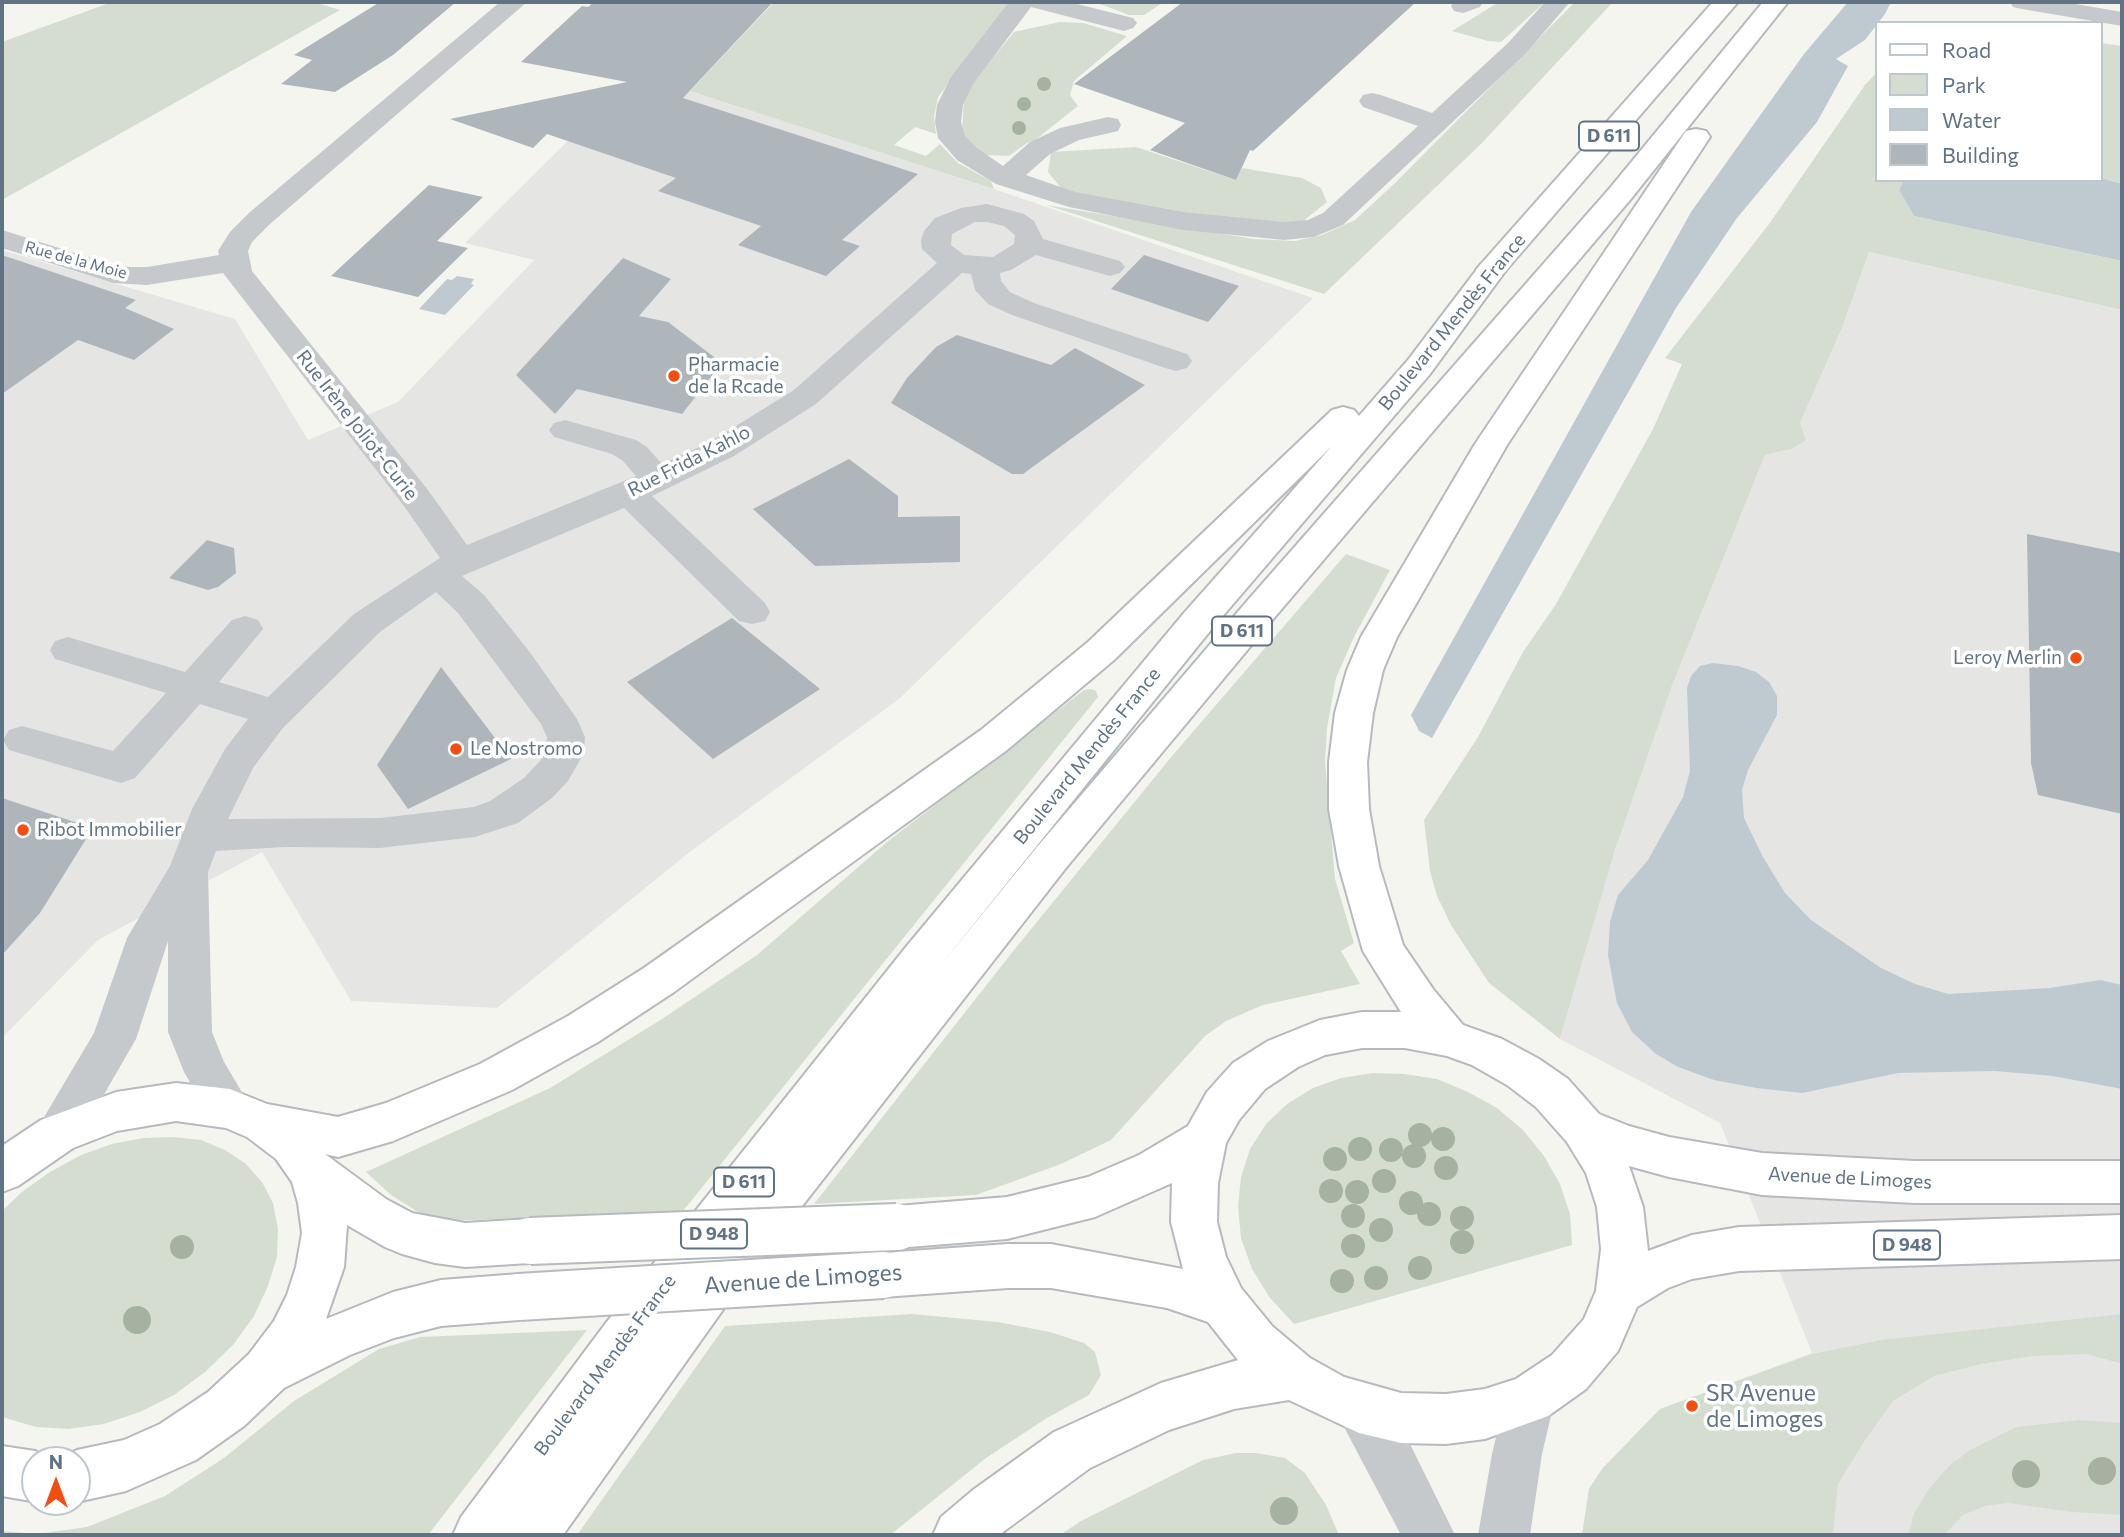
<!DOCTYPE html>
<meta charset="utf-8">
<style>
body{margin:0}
#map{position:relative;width:2124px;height:1537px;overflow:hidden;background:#f5f5f0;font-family:Commissioner,sans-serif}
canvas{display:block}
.frame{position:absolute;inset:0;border:4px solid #607385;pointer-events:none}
.legend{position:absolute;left:1875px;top:21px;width:228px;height:161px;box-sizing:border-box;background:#fff;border:2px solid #bfc7ce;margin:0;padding:9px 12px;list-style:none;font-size:21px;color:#607385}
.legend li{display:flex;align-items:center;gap:14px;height:35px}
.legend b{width:35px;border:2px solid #bfc7ce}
.north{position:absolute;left:21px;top:1446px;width:70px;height:70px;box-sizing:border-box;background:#fff;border:2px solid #bfc7ce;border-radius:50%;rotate:0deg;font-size:19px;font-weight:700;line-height:28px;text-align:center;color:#607385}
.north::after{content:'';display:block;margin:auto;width:24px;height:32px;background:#f54d10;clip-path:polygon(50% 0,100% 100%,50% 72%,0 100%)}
</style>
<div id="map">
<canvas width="2124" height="1537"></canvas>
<div class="frame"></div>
<ul class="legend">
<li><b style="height:9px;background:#fff"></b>Road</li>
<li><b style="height:19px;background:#d5ddd1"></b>Park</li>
<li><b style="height:19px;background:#bfcad0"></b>Water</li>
<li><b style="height:19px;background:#aeb6bb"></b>Building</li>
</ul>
<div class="north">N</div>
</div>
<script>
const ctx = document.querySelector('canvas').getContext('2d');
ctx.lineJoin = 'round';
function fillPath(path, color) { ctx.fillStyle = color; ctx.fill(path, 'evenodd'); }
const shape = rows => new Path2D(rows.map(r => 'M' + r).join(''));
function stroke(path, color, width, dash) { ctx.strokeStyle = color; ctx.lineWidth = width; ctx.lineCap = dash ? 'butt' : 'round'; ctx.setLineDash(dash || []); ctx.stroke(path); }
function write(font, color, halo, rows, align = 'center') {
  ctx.font = font + ' Commissioner,sans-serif'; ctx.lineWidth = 7; ctx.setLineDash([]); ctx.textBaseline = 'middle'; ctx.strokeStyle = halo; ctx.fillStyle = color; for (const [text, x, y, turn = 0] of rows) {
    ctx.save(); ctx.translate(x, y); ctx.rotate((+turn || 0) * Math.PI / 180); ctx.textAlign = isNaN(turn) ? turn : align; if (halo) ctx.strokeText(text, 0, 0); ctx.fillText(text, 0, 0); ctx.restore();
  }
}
fillPath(shape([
 [636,73,994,189,1313,298,899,699,691,851,497,1008,351,1001,262,852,98,940,2,1038,2,250,235,319,308,440,398,402,534,260,465,243],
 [1869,252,2122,310,2122,1535,1582,1535,1589,1489,1602,1469,1660,1409,1812,1353,1720,1123,1560,1039,1615,850,1672,686,1765,455,1792,449,1800,423,1842,328]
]), '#e5e6e4');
fillPath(shape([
 [112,2,314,2,340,10,2,200,2,42],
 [774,2,1011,2,938,97,934,117,936,134,915,127,894,145,926,156,940,144,958,163,991,181,994,189,690,91],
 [1095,2,1164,2,1144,15,1129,15],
 [1499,2,1545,2,1501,42,1488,41,1452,31],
 [1575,2,1613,2,1482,143,1324,294,1046,205,1254,239,1295,241,1322,235,1355,220,1395,183],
 [1060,22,1083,23,1127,36,1074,81,1070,95,1078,106,1035,140,1027,143,1009,156,983,155,971,146,962,132,964,100,974,81,1014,32],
 [2101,43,2122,46,2122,184,2101,178],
 [1877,72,1877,180,1904,180,1899,190,1914,216,2122,261,2122,310,1869,252,1842,328,1800,423,1806,440,1792,449,1765,455,1672,686,1615,850,1560,1039,1489,983,1451,925,1437,896,1430,871,1424,820,1478,737,1523,652,1556,604,1653,429,1682,364,1665,358,1769,224,1865,85],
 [1136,147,1236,180,1242,168,1302,178,1321,188,1327,202,1302,222,1276,224,1140,208,1090,198,1061,188,1048,172,1051,152],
 [1346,554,1390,570,1354,637,1336,678,1327,728,1325,762,1335,879,1354,943,1341,951,1360,984,1263,1005,1226,1021,1205,1036,1111,1140,1061,1164,976,1195,814,1204,1014,950,1172,756],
 [1091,689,1096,691,1098,697,683,1211,450,1221,418,1212,391,1195,366,1172,550,1088,662,1019,757,955,887,842,1084,690],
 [1373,1073,1405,1074,1437,1079,1468,1092,1497,1108,1523,1130,1544,1156,1560,1184,1570,1214,1572,1245,1294,1324,1270,1298,1252,1269,1241,1238,1238,1207,1241,1177,1250,1149,1266,1124,1287,1104,1313,1088,1341,1078],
 [173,1137,201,1140,225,1150,246,1164,262,1182,273,1203,278,1229,277,1257,268,1286,254,1316,233,1345,205,1372,174,1395,140,1412,104,1424,68,1429,36,1427,2,1417,2,1211,23,1191,50,1172,81,1155,112,1144,143,1138],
 [912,1314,998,1322,1050,1332,1084,1343,1095,1352,1101,1375,1089,1395,1047,1418,986,1458,890,1535,577,1535,725,1326],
 [2122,1314,2122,1364,2087,1354,2034,1356,1981,1364,1934,1376,1893,1401,1865,1440,1838,1484,1833,1535,1582,1535,1589,1489,1602,1469,1660,1409,1812,1354,1881,1340],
 [587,1330,428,1535,2,1535,2,1531,37,1534,87,1527,165,1496,224,1458,294,1401,379,1349,420,1337],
 [2079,1420,2122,1423,2122,1515,2072,1512,2008,1503,1985,1506,1963,1515,1944,1535,1908,1535,1914,1514,1928,1490,1950,1465,1970,1450,2016,1427],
 [1236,1453,1256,1453,1285,1458,1305,1473,1326,1505,1339,1535,1060,1535,1081,1521,1203,1460]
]), '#d5ddd1');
fillPath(shape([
 [1848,2,1891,2,1885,14,1865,40,1836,59,1848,66,1817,122,1737,218,1676,308,1432,738,1419,731,1411,715,1691,212,1804,54],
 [2101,178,2122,184,2122,261,1914,216,1899,190,1904,180,2101,180],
 [457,276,474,279,471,284,474,285,445,315,419,309,447,279,452,280],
 [1713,663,1738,666,1756,672,1769,682,1777,696,1777,715,1748,770,1742,790,1744,818,1763,857,1785,893,1811,920,1881,968,1915,984,1948,994,2050,988,2100,980,2122,985,2122,1089,2053,1076,1995,1071,1898,1073,1802,1093,1756,1088,1714,1080,1678,1067,1656,1054,1632,1032,1617,1003,1608,955,1610,922,1618,895,1648,860,1683,797,1690,771,1687,688,1691,676,1700,666]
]), '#bfcad0');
fillPath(shape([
 [380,2,456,2,393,55,335,92,281,84,312,60,294,55],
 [594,2,773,2,683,98,918,174,842,240,860,246,826,276,738,245,761,226,658,191,676,178,547,134,533,148,450,119,627,82,521,62,582,6,588,7],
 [1183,2,1416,2,1253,151,1250,150,1236,180,1150,150,1185,123,1074,84],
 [429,185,483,197,437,241,468,248,418,297,331,276],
 [2,255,136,300,125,308,174,329,134,360,78,340,2,394],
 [1144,255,1239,286,1208,322,1111,289],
 [623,258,671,279,639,316,668,322,722,363,682,414,577,389,555,414,516,375],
 [957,335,1051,365,1075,348,1145,385,1023,474,1012,474,891,403,907,378,936,347],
 [849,459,898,496,898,517,960,516,960,562,815,566,753,509],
 [2027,534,2122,553,2122,814,2038,795,2031,763],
 [207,540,234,548,236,573,218,587,208,590,169,578],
 [732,618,820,689,713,759,627,682],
 [441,667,511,759,408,809,377,765],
 [2,798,93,828,40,913,2,955]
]), '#aeb6bb');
const major = shape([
 [1763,2,1788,2,1630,200,1274,618,1065,869,739,1287,563,1535,453,1535,461,1517,606,1323,906,947,1184,613,1332,446,1114,660,1007,750,674,992,598,1042,512,1090,393,1141,338,1157,325,1154,386,1199,412,1213,465,1223,530,1219,547,1226,554,1241,547,1256,530,1263,465,1267,435,1263,402,1254,385,1247,347,1225,344,1267,326,1319,393,1292,441,1280,519,1274,536,1281,543,1297,536,1313,519,1320,441,1326,394,1338,350,1355,284,1388,244,1426,196,1460,126,1491,77,1502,77,1460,58,1460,59,1458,77,1450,124,1440,160,1424,208,1392,249,1354,274,1321,287,1295,296,1267,302,1233,298,1203,292,1182,276,1159,247,1137,226,1128,176,1121,117,1131,73,1148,18,1186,2,1192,2,1146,41,1120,100,1098,116,1092,176,1083,230,1089,267,1104,338,1117,386,1103,480,1064,568,1016,644,968,981,730,1088,642,1332,410,1343,407,1354,410,1359,416,1408,360,1481,264,1491,261,1501,264,1506,270,1430,374,1210,631,935,972,1037,847,1248,600,1610,188,1763,2],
 [1696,129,1706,131,1710,137,1507,445,1397,637,1383,670,1373,713,1367,762,1369,809,1379,866,1403,945,1433,989,1463,1025,1502,1039,1539,1059,1568,1079,1599,1114,1629,1126,1669,1137,1762,1153,1915,1161,2122,1161,2122,1203,1915,1203,1762,1195,1669,1177,1629,1166,1643,1207,1648,1251,1692,1235,1739,1227,2122,1215,2122,1259,1739,1271,1692,1279,1668,1288,1637,1307,1618,1351,1586,1389,1548,1416,1485,1439,1446,1444,1401,1443,1359,1433,1289,1400,1234,1409,1169,1430,1090,1468,999,1535,933,1535,941,1517,973,1490,1054,1432,1161,1383,1238,1360,1208,1322,1167,1308,1051,1288,1008,1288,883,1297,866,1291,859,1275,866,1259,883,1253,1008,1244,1051,1244,1183,1269,1171,1222,1172,1183,1095,1217,1007,1239,897,1248,880,1242,874,1227,880,1212,897,1206,1007,1197,1088,1177,1139,1155,1188,1126,1207,1092,1233,1063,1268,1041,1320,1020,1362,1012,1401,1012,1363,951,1339,866,1329,809,1329,762,1335,713,1347,670,1361,637,1475,444,1686,131,1696,129],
 [1362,1048,1405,1048,1447,1056,1472,1065,1507,1085,1536,1107,1567,1142,1586,1173,1597,1207,1601,1249,1596,1291,1584,1319,1552,1355,1516,1379,1485,1389,1446,1394,1401,1393,1344,1377,1310,1358,1272,1326,1241,1288,1226,1257,1217,1222,1218,1183,1226,1143,1239,1120,1265,1089,1298,1067,1325,1055,1362,1048],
 [2,1446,35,1451,53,1459,35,1460,37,1502,2,1496,2,1446]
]);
const highway = shape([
 [1713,2,1738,2,1501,276,1491,279,1481,276,1476,270,1481,264,1713,2]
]);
stroke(major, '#b6babe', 4);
stroke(highway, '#b7babd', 4);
fillPath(shape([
 [500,2,527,2,270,224,252,242,248,251,252,271,428,490,467,545,636,476,623,461,612,454,554,437,549,430,554,423,565,420,636,440,647,447,662,464,710,442,794,390,937,263,922,249,921,240,924,231,935,218,961,208,987,204,1024,214,1034,221,1043,239,1120,261,1125,267,1120,273,1110,276,1036,255,1011,270,1000,273,1001,281,1010,292,1034,303,1187,354,1192,361,1187,368,1176,371,1165,368,1012,315,988,304,975,290,971,274,962,273,816,404,734,456,652,496,765,603,770,612,765,621,752,624,739,621,624,508,462,576,484,595,529,651,577,719,585,737,584,753,568,781,552,798,518,823,475,837,380,848,285,847,216,851,208,872,212,1032,224,1062,252,1109,246,1123,230,1129,214,1123,184,1072,168,1032,168,941,136,1039,73,1148,57,1154,41,1148,34,1134,94,1033,127,938,170,866,192,809,225,749,248,719,200,704,135,778,121,783,9,750,3,740,9,730,22,726,113,751,166,693,55,659,50,650,55,641,68,637,185,672,232,620,245,616,258,620,263,629,219,682,268,697,354,614,440,558,404,506,223,273,147,285,113,283,2,248,2,230,116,266,130,267,147,267,219,255,218,251,230,232,250,212,500,2],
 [975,222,987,222,1004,226,1015,235,1014,244,993,257,964,255,951,245,952,234,975,222],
 [436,592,458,613,541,724,547,737,546,752,540,761,524,778,490,801,474,807,380,818,228,819,253,768,282,729,380,632,436,592],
 [1009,2,1069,2,1133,18,1137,23,1133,28,1124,31,1031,7,973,84,963,105,961,122,965,136,977,148,1003,166,1030,142,1060,128,1108,117,1118,119,1121,125,1118,131,1079,140,1050,154,1026,175,1075,192,1183,212,1284,222,1308,220,1323,213,1418,126,1363,107,1359,101,1363,95,1372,93,1381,95,1432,113,1508,43,1545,2,1570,2,1526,53,1343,225,1314,237,1284,240,1183,230,1069,207,996,184,957,160,938,138,935,122,937,105,951,77,1009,2],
 [1454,2,1483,2,1480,7,1463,13,1454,11,1451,6,1454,2],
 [2010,2,2064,2,2122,12,2122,26,2022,9,2013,7,2010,2],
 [1530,1375,1548,1382,1555,1399,1542,1454,1530,1535,1478,1535,1492,1454,1505,1399,1512,1382,1530,1375],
 [1359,1383,1377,1391,1409,1442,1455,1535,1401,1535,1334,1408,1341,1391,1359,1383]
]), '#c6c9cc');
fillPath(major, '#fff');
fillPath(highway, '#fff');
const majorBridge = shape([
 [530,1241,897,1227],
 [519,1297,883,1275]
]);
stroke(majorBridge, '#b6babe', 50, []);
stroke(majorBridge, '#fff', 46);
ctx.fillStyle = '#a5b2a1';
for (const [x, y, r] of [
 [1044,84,7],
 [1024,104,7],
 [1019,128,7],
 [1420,1135,12],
 [1443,1139,12],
 [1360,1149,12],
 [1391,1150,12],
 [1414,1156,12],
 [1335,1159,12],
 [1446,1168,12],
 [1384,1181,12],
 [1331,1191,12],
 [1357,1192,12],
 [1411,1203,12],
 [1429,1214,12],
 [1353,1216,12],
 [1462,1218,12],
 [1381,1230,12],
 [1462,1242,12],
 [1353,1246,12],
 [182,1247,12],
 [1420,1268,12],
 [1376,1278,12],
 [1342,1281,12],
 [137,1320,14],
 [2102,1471,14],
 [2026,1474,14],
 [1284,1511,14]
]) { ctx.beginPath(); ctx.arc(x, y, r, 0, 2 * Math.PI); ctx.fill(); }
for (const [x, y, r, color] of [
 [674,376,7,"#f54d10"],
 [2076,658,7,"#f54d10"],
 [456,749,7,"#f54d10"],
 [23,830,7,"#f54d10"],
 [1692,1406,7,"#f54d10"]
]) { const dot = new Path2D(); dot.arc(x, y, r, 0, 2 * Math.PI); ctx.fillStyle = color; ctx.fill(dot); stroke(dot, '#fff', 2.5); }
write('16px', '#607385', '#fff', [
 ["Rue de la Moie",76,260,15]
]);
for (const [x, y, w] of [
 [1609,136,60],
 [1242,631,60],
 [744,1182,60],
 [714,1234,66],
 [1907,1245,66]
]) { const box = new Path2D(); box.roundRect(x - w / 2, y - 14.5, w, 29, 5); ctx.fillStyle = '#fff'; ctx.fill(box); stroke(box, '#607385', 2); }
write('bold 18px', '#607385', null, [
 ["D 611",1609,136],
 ["D 611",1242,631],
 ["D 611",744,1182],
 ["D 948",714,1234],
 ["D 948",1907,1245]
]);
write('19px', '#607385', '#fff', [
 ["Boulevard Mendès France",1452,322,-51],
 ["Rue Irène Joliot-Curie",357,425,52],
 ["Rue Frida Kahlo",689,461,-27],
 ["Boulevard Mendès France",1087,756,-51],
 ["Avenue de Limoges",1850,1178,3],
 ["Boulevard Mendès France",605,1365,-53]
]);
write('19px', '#607385', '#fff', [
 ["Pharmacie",688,365],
 ["de la Rcade",688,387],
 ["Leroy Merlin",2062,658,"right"],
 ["Le Nostromo",470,749],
 ["Ribot Immobilier",37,830]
], 'left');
write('23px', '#607385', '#fff', [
 ["Avenue de Limoges",803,1279,-4]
]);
write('23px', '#607385', '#fff', [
 ["SR Avenue",1706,1393],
 ["de Limoges",1706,1419]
], 'left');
</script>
